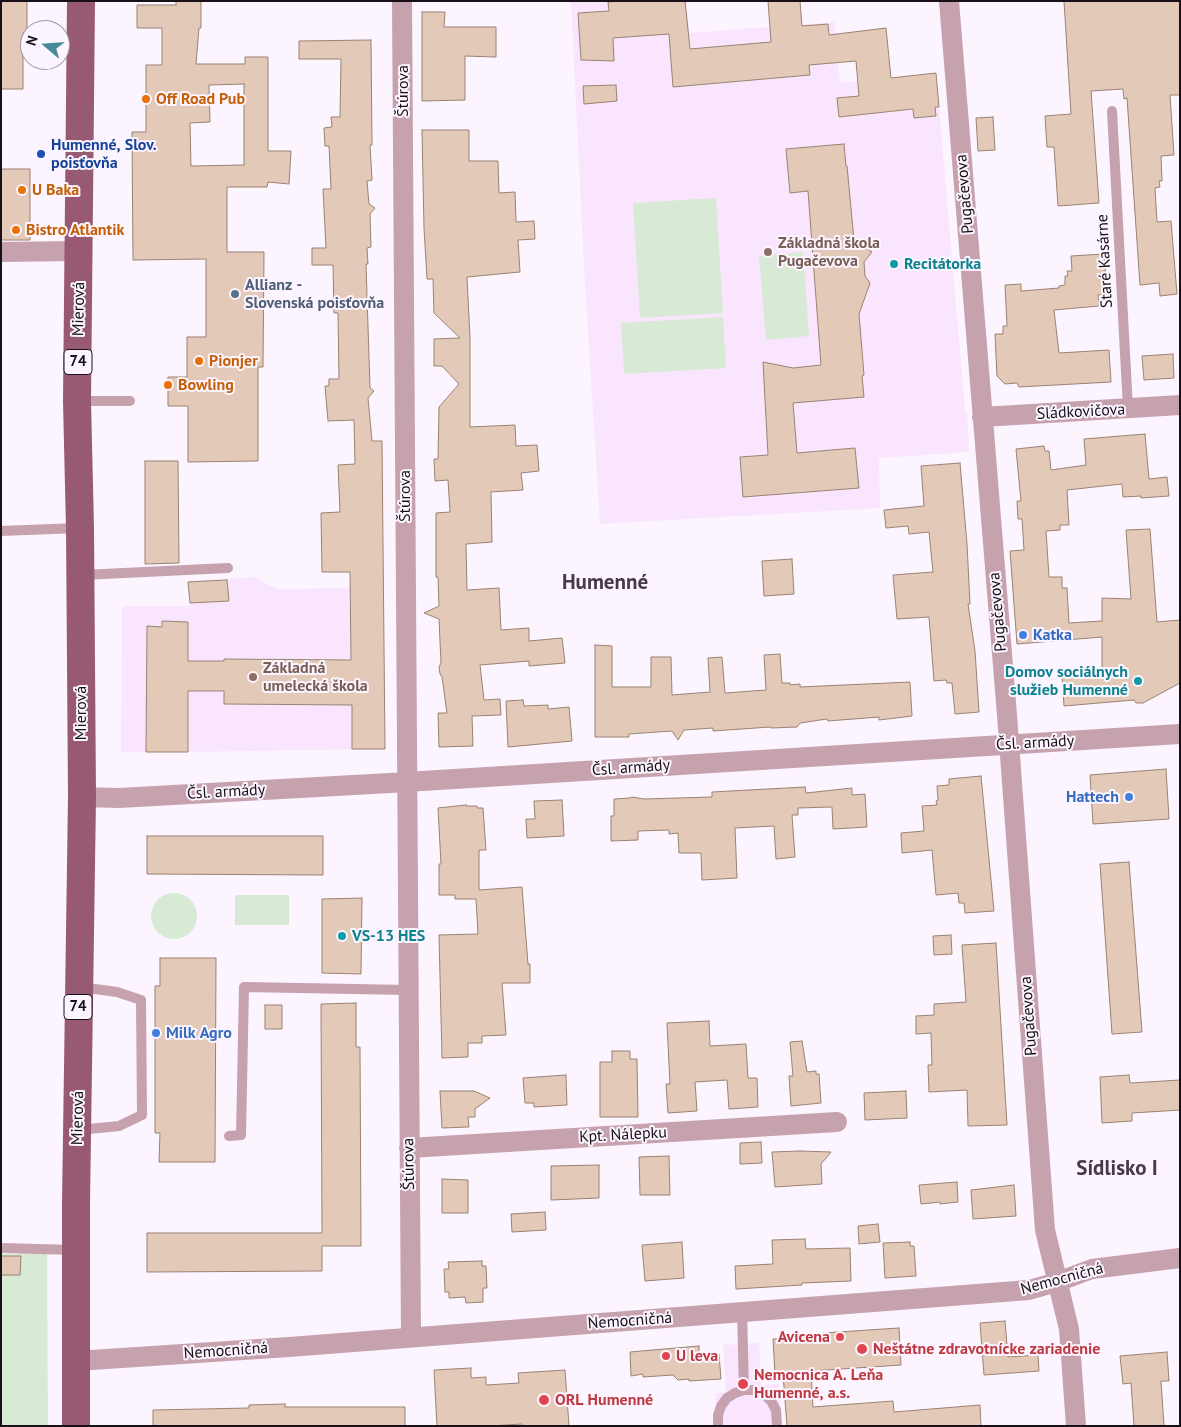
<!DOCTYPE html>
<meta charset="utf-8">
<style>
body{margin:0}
#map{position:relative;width:1181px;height:1427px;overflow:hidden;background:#fcf4fe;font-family:"PT Sans",sans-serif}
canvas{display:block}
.frame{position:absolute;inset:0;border:2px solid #171018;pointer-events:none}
.north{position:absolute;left:20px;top:20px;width:50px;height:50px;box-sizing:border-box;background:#fcf4fe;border:1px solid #a099a2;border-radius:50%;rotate:288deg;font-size:14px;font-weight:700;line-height:20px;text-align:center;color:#171018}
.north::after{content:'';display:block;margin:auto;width:18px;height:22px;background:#468b97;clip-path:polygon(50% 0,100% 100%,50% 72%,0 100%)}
</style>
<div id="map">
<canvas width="1181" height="1427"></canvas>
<div class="frame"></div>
<div class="north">N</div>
</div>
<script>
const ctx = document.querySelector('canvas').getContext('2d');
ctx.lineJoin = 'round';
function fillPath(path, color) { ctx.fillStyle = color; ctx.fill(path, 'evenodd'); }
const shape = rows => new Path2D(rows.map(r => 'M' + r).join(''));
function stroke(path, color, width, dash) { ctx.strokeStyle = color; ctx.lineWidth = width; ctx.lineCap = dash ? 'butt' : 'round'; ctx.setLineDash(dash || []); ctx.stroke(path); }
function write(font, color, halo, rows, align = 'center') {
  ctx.font = font + ' "PT Sans",sans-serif'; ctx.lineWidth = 4; ctx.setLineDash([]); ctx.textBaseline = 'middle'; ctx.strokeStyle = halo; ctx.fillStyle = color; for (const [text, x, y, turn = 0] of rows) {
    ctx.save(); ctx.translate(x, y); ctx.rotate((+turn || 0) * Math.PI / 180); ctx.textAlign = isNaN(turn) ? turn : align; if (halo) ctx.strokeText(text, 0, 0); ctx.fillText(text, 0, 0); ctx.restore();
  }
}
fillPath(shape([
 [571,1,686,1,690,33,834,22,840,83,918,75,839,117,913,109,915,118,935,116,935,107,939,107,964,398,965,410,967,411,969,452,879,458,880,508,600,524,584,268],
 [255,577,276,589,383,588,385,749,188,752,121,752,122,606,190,606,188,581],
 [759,1343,761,1385,779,1384,781,1426,717,1426,715,1393,726,1392,723,1345]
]), '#f9e6fe');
fillPath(shape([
 [716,198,723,313,640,318,633,203],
 [803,252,809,336,766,340,759,256],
 [723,317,726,368,624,374,621,323],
 '151 916a23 23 0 1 1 46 0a23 23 0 1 1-46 0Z',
 [235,895,289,895,289,925,235,925],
 [1,1254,47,1254,48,1426,1,1426]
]), '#d8e9d5');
const building = shape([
 [1,1,27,1,27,33,23,33,23,89,1,89,1,1],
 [176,1,201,1,201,28,199,28,196,64,245,64,245,57,268,57,268,151,291,151,289,184,268,182,267,187,227,187,227,252,264,252,263,367,258,367,258,461,188,462,188,406,168,406,168,377,187,377,187,337,206,337,206,259,133,260,132,132,146,132,146,65,162,65,162,28,137,28,137,5,176,5,176,1],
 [244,84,244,165,191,166,190,123,210,122,209,85,244,84],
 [621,1,685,1,690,49,771,42,768,1,800,1,802,26,828,24,829,35,886,28,891,78,936,73,939,107,935,107,936,116,914,118,913,109,839,117,837,98,859,96,856,61,809,65,810,75,673,87,669,34,613,38,614,61,581,60,578,13,609,11,608,2,621,1],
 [1064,1,1180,1,1180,95,1170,95,1174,155,1161,156,1162,181,1159,181,1160,187,1155,188,1157,222,1171,221,1177,294,1160,296,1159,283,1140,285,1127,98,1124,99,1123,89,1091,91,1099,203,1058,206,1054,147,1047,147,1045,116,1071,114,1064,1],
 [422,12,445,12,444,27,496,27,496,57,465,56,465,100,422,101,422,12],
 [371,40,372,145,370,145,372,180,367,181,369,204,375,208,370,214,371,247,367,248,368,264,366,264,370,388,374,391,368,398,372,441,382,441,385,749,352,749,352,705,224,704,224,691,188,691,188,752,146,752,147,626,162,627,162,621,188,622,188,661,224,661,224,659,351,660,350,572,322,572,321,513,340,512,338,465,355,464,354,420,328,421,325,386,329,386,329,379,339,379,338,313,334,313,333,265,312,265,312,248,326,248,323,189,331,189,329,146,325,146,324,128,332,127,331,117,340,117,341,59,299,59,299,41,371,40],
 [616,85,617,101,584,104,583,86,616,85],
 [993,117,995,150,978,151,976,118,993,117],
 [422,130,469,130,469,161,498,161,499,193,515,192,516,222,534,221,535,239,518,240,520,272,467,277,470,338,470,427,515,425,516,446,537,445,539,471,521,473,523,490,491,492,492,542,466,544,467,590,499,588,501,630,529,628,529,641,562,638,565,663,529,666,529,661,480,665,484,700,500,699,501,715,472,716,473,746,439,747,438,713,447,713,442,677,440,674,439,667,441,663,439,619,424,613,439,606,438,577,436,577,436,513,450,512,448,480,435,481,434,459,438,459,439,407,459,384,442,366,434,366,434,339,460,338,434,313,433,279,427,279,424,228,422,130],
 [844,144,846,166,847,166,854,240,872,252,864,262,865,276,870,283,859,314,864,375,862,376,864,397,793,403,797,453,855,448,859,488,743,497,740,457,768,455,763,362,793,368,821,365,808,191,790,193,786,149,844,144],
 [1,169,30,169,30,240,1,240,1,169],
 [1104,254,1107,294,1098,295,1099,306,1054,310,1059,353,1109,350,1111,382,1019,387,1017,383,1005,384,997,376,995,334,1003,334,1003,326,1007,326,1005,285,1021,284,1021,291,1059,288,1059,286,1065,285,1065,276,1068,276,1067,271,1072,271,1071,256,1104,254],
 [1173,354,1174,378,1144,380,1142,356,1173,354],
 [1145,434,1149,479,1167,477,1169,496,1141,498,1141,496,1123,497,1122,484,1067,490,1069,525,1060,525,1060,530,1046,531,1049,577,1062,577,1062,588,1067,588,1069,623,1102,621,1102,598,1131,599,1126,530,1150,529,1157,622,1180,620,1180,683,1143,703,1136,703,1134,700,1064,706,1062,675,1102,673,1102,637,1017,644,1010,551,1024,550,1022,519,1018,519,1017,501,1021,501,1016,449,1044,446,1045,451,1049,451,1051,470,1086,465,1084,439,1145,434],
 [145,461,178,461,179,563,145,564,145,461],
 [960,463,967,544,970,604,968,604,975,651,979,712,955,714,952,683,947,683,946,680,934,681,929,617,897,619,893,575,933,572,929,532,909,534,908,526,886,528,884,510,924,506,921,466,960,463],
 [792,559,794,594,764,596,762,561,792,559],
 [227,580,229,601,190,603,188,582,227,580],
 [595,645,612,646,612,687,651,687,651,657,671,657,672,695,710,692,708,658,722,657,725,693,766,690,764,655,780,654,782,683,790,683,790,685,800,684,800,687,910,682,912,716,879,720,879,717,828,721,827,719,800,723,797,727,771,728,770,727,713,731,713,728,684,730,678,740,672,731,629,734,629,737,595,737,595,645],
 [523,700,524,706,548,705,548,709,569,707,572,741,508,747,506,701,523,700],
 [1166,769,1169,819,1093,824,1090,775,1166,769],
 [981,776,994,911,965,913,964,903,959,903,958,893,936,895,932,850,902,853,901,833,924,831,922,806,937,805,936,801,938,800,937,786,949,785,949,779,981,776],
 [805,787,806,793,852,788,852,795,865,794,867,827,833,829,832,807,798,808,798,815,792,815,795,857,776,859,774,826,735,828,737,878,702,880,701,853,679,853,678,833,669,834,669,830,638,831,638,840,611,841,611,816,614,816,614,799,630,798,632,797,644,799,712,797,712,792,805,787],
 [562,800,564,836,527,838,526,819,535,819,534,801,562,800],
 [466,805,466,806,477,806,477,808,483,808,486,850,479,850,479,890,522,887,528,964,530,964,530,983,502,983,506,1035,482,1036,482,1043,468,1043,468,1057,442,1058,439,935,478,934,476,899,455,899,455,895,439,895,439,864,441,864,438,808,466,805],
 [147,836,323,836,323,875,147,874,147,836],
 [1129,862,1142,1032,1112,1034,1100,864,1129,862],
 [362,898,361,974,322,973,322,899,362,898],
 [951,935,952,954,934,955,933,936,951,935],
 [996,943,1007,1125,968,1126,967,1090,929,1092,928,1065,932,1065,931,1033,916,1034,916,1016,934,1015,934,1004,966,1002,962,945,996,943],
 [160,958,216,958,215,1162,159,1162,160,1133,155,1133,155,986,160,986,160,958],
 [356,1003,356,1047,360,1047,361,1246,322,1246,322,1271,147,1272,147,1233,322,1233,321,1004,356,1003],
 [265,1005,282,1005,282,1029,265,1029,265,1005],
 [709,1021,710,1046,746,1044,748,1078,757,1078,758,1107,729,1109,727,1080,695,1082,697,1111,668,1113,666,1084,670,1084,667,1023,709,1021],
 [802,1041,807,1072,816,1071,816,1074,819,1074,821,1103,791,1106,789,1076,793,1076,790,1042,802,1041],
 [612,1051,630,1051,630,1059,637,1059,638,1117,600,1117,600,1062,612,1062,612,1051],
 [566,1075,567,1105,534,1107,534,1103,525,1103,523,1078,566,1075],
 [1129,1075,1130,1083,1180,1080,1180,1110,1132,1113,1132,1121,1102,1123,1100,1077,1129,1075],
 [440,1091,474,1091,490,1098,475,1109,475,1117,468,1117,469,1127,442,1128,440,1091],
 [906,1091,907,1118,865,1120,864,1093,906,1091],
 [761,1142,762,1163,740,1164,740,1143,761,1142],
 [800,1151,831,1152,821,1164,822,1184,775,1187,772,1152,800,1151],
 [669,1156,670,1195,640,1195,639,1157,669,1156],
 [599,1165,599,1198,551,1200,551,1166,599,1165],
 [442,1179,468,1180,468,1213,442,1213,442,1179],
 [957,1182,958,1202,940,1204,940,1202,921,1204,919,1185,957,1182],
 [1014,1185,1016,1216,973,1219,971,1190,1014,1185],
 [545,1212,546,1230,512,1232,511,1214,545,1212],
 [878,1224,880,1242,859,1244,858,1226,878,1224],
 [805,1239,806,1249,850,1248,851,1281,802,1283,802,1285,736,1289,735,1266,773,1264,772,1240,805,1239],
 [682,1242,684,1278,645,1281,642,1245,682,1242],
 [910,1242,910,1246,914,1246,916,1276,885,1278,883,1243,910,1242],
 [1,1256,21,1256,20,1275,1,1275,1,1256],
 [482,1261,482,1266,486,1266,487,1288,483,1288,483,1302,466,1303,465,1297,449,1298,449,1292,445,1292,444,1269,449,1269,448,1262,482,1261],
 [1005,1321,1008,1357,1038,1355,1039,1371,984,1375,980,1323,1005,1321],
 [899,1328,901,1365,811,1371,813,1407,893,1401,894,1412,980,1405,981,1426,787,1426,783,1374,775,1374,773,1339,823,1335,823,1333,899,1328],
 [699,1346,699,1355,719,1354,721,1379,689,1381,689,1379,678,1380,673,1375,643,1377,643,1374,631,1376,630,1352,699,1346],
 [1167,1352,1169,1381,1161,1381,1164,1426,1134,1426,1131,1383,1123,1384,1120,1356,1167,1352],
 [471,1368,471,1378,486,1377,486,1385,519,1383,518,1373,565,1370,569,1426,522,1426,522,1424,490,1426,437,1426,434,1370,471,1368],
 [285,1404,285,1407,405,1407,405,1426,153,1426,153,1410,249,1408,249,1405,285,1404]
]);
fillPath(building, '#e3cab8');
stroke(building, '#9a8272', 1);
stroke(shape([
 [1112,111,1128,409],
 [79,401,130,401],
 [1,531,79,528],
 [82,575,228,568],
 [79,1130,119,1126,142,1115,141,1000,117,992,80,987],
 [229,1136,241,1135,244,987,408,990],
 [1,1248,75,1250],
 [742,1312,744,1390],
 [718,1426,718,1415,721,1406,727,1398,735,1393,744,1390,754,1390,764,1394,771,1401,776,1410,777,1426]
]), '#c6a1ae', 10);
stroke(shape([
 [402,1,411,1337],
 [949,1,1007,715,1045,1230,1069,1329,1076,1426],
 [1,252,79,251],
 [982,417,1180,405],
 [82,797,119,798,390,783,1180,734],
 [409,1148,837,1122],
 [76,1361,289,1347,1029,1290,1057,1282,1092,1269,1180,1258]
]), '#c6a1ae', 20);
stroke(shape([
 [76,1426,76,1203,82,797,80,528,77,401,81,1]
]), '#985972', 28);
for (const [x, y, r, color] of [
 [146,99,5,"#e8710a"],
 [41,154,5,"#1a4fb4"],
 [22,190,5,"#e8710a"],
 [16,230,5,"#e8710a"],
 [768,252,5,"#8d6e63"],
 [894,264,5,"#0f9aa8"],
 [235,294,5,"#5c6f8a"],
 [199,361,5,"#e8710a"],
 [168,385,5,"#e8710a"],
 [1023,635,5,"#3f7fe0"],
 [253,677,5,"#8d6e63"],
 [1138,681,5,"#0f9aa8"],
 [1129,797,5,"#3f7fe0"],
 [342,936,5,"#0f9aa8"],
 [156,1033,5,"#3f7fe0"],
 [840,1337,5,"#e0444e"],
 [862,1349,6,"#e0444e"],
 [666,1356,5,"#e0444e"],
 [743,1384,6,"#e0444e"],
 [544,1400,6,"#e0444e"]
]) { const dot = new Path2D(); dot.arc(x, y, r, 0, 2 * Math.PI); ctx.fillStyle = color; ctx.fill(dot); stroke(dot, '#fcf4fe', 2); }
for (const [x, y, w] of [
 [78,362,28],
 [78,1007,28]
]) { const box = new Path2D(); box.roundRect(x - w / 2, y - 12.5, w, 25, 4); ctx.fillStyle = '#fcf4fe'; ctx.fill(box); stroke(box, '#171018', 1); }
write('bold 15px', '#171018', null, [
 ["74",78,362],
 ["74",78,1007]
]);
write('16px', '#171018', '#fcf4fe', [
 ["Štúrova",403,91,-90],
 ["Pugačevova",965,194,-95],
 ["Staré Kasárne",1105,261,-93],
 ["Mierová",79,309,-89],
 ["Sládkovičova",1081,412,-3],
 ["Štúrova",405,496,-90],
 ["Pugačevova",998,612,-95],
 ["Mierová",81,713,-90],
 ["Čsl. armády",1035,743,-3],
 ["Čsl. armády",631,768,-4],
 ["Čsl. armády",226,792,-3],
 ["Pugačevova",1029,1016,-94],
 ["Mierová",78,1118,-89],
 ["Kpt. Nálepku",623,1135,-3],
 ["Štúrova",409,1164,-91],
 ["Nemocničná",1062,1279,-15],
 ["Nemocničná",630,1321,-4],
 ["Nemocničná",226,1351,-4]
]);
write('bold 16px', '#c56008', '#fcf4fe', [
 ["Off Road Pub",156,99],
 ["U Baka",32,190],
 ["Bistro Atlantik",26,230],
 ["Pionjer",209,361],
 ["Bowling",178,385]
], 'left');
write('bold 16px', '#164399', '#fcf4fe', [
 ["Humenné, Slov.",51,145],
 ["poisťovňa",51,163]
], 'left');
write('bold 16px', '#785e54', '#fcf4fe', [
 ["Základná škola",778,243],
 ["Pugačevova",778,261],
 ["Základná",263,668],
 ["umelecká škola",263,686]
], 'left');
write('bold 16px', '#0d838f', '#fcf4fe', [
 ["Recitátorka",904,264],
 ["Domov sociálnych",1128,672,"right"],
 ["služieb Humenné",1128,690,"right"],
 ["VS-13 HES",352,936]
], 'left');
write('bold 16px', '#4e5e75', '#fcf4fe', [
 ["Allianz -",245,285],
 ["Slovenská poisťovňa",245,303]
], 'left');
write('bold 16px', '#366cbe', '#fcf4fe', [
 ["Katka",1033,635],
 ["Hattech",1119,797,"right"],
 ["Milk Agro",166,1033]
], 'left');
write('bold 16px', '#be3a42', '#fcf4fe', [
 ["Avicena",830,1337,"right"],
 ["Neštátne zdravotnícke zariadenie",873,1349],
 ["U leva",676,1356],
 ["Nemocnica A. Leňa",754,1375],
 ["Humenné, a.s.",754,1393],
 ["ORL Humenné",555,1400]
], 'left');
write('bold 21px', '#47384b', '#fcf4fe', [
 ["Humenné",605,583],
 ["Sídlisko I",1117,1169]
]);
</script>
